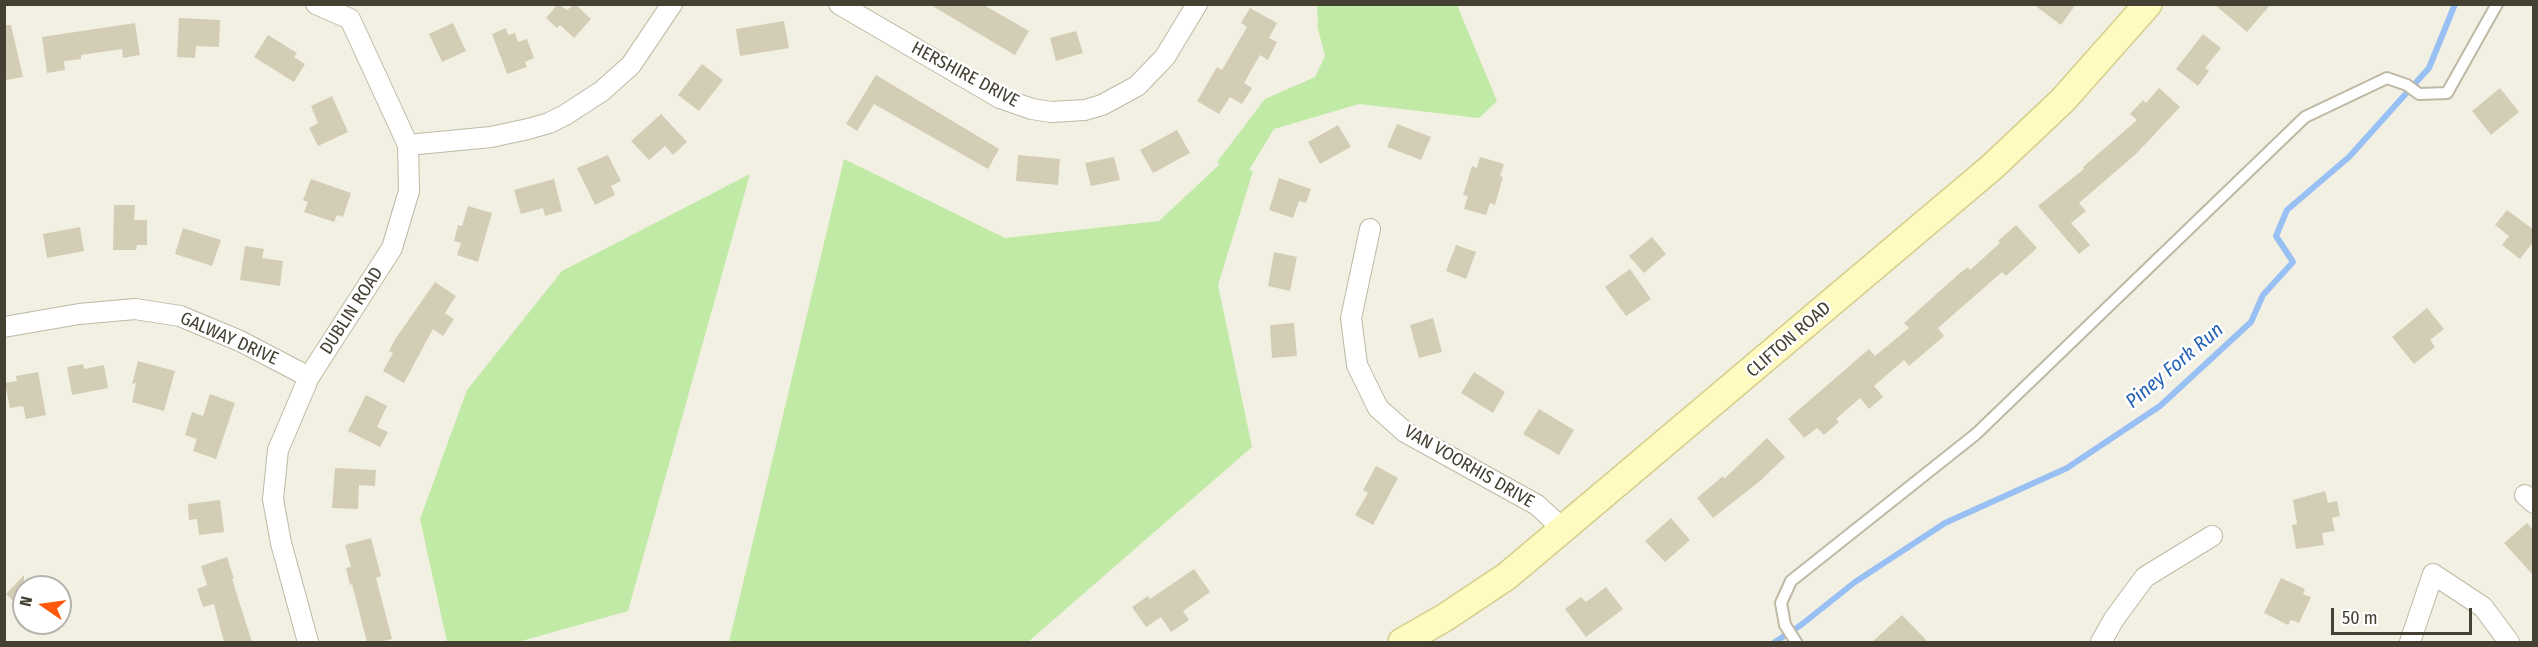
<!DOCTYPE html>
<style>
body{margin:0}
#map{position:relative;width:2538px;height:647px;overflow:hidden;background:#f2f0e2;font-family:"Fira Sans Condensed",sans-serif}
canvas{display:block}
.frame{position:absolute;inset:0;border:6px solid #444032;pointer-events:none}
.north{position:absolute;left:12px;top:575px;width:60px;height:60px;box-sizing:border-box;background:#fff;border:2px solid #b4b3ad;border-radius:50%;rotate:283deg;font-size:16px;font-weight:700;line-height:24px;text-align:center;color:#444032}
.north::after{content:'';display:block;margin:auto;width:21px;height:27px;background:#ff570c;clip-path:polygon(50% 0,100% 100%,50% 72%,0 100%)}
.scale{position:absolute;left:2331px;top:608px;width:141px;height:27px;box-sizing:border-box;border:3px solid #444032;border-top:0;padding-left:8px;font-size:18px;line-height:21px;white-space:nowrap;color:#444032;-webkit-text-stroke:4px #fff;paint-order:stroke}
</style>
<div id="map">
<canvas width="2538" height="647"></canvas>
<div class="frame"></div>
<div class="north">N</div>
<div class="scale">50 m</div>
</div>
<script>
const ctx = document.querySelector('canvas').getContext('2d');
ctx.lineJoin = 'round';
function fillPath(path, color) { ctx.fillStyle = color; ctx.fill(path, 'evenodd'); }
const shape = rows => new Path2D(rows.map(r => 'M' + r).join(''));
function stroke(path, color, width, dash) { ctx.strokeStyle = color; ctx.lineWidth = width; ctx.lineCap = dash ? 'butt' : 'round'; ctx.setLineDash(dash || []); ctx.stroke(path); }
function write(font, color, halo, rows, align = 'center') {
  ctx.font = font + ' "Fira Sans Condensed",sans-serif'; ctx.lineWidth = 5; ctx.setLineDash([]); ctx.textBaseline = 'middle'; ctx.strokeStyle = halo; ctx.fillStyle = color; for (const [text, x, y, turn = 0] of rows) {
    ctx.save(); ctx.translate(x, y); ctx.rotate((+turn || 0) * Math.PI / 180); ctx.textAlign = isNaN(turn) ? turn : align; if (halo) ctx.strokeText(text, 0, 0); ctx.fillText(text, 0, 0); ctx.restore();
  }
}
fillPath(shape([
 [1317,5,1457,5,1497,101,1479,118,1359,104,1274,129,1249,170,1253,171,1218,285,1252,447,1028,642,729,642,844,159,1005,238,1159,221,1220,164,1217,162,1265,99,1315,77,1325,56,1318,29],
 [750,174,628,611,518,642,447,642,420,519,467,390,562,271]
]), '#c1eaa7');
stroke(shape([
 [1775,642,1801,625,1855,582,1945,523,2067,468,2160,406,2251,322,2263,295,2293,262,2276,236,2287,210,2349,157,2429,68,2455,4]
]), '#99c0f4', 6);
fillPath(shape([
 [558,4,567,10,575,4,591,19,574,38,560,25,557,28,546,18],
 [929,4,982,4,1029,31,1015,55],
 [2033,4,2076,4,2061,25],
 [2214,4,2271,4,2247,32],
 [1250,8,1277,23,1269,38,1277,42,1268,60,1260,55,1244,83,1252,88,1242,104,1230,97,1219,114,1197,101,1217,67,1222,70,1247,27,1241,23],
 [179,18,220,20,219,47,196,46,195,58,177,57],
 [784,21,789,48,740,56,736,29],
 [135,23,140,55,123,58,122,49,81,55,81,59,64,61,65,70,47,73,42,37],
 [453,23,466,51,442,62,429,34],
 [4,25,11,25,23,77,6,80],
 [506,28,508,35,515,33,518,42,527,39,534,58,525,62,527,67,507,74,492,34],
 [1076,31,1083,53,1056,61,1050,38],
 [2203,34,2221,48,2205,68,2209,71,2198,86,2176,69],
 [268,35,297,53,294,57,305,64,294,82,254,57],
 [702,64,723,80,699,111,678,95],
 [876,75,999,149,988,169,874,104,857,131,846,124],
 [2159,88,2180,107,2136,154,2079,203,2086,211,2071,223,2090,245,2079,254,2038,206,2084,169,2083,167,2137,120,2130,114,2143,100,2146,103],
 [2500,88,2519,112,2491,135,2472,111],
 [332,96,348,132,318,146,309,128,318,123,311,106],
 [661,114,687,142,673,155,665,146,649,160,631,141],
 [1397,124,1431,137,1421,160,1387,147],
 [1338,125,1351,147,1320,164,1308,142],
 [1177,130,1190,153,1153,173,1140,150],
 [608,155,621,181,611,186,615,195,595,205,577,168],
 [1018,155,1060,159,1058,185,1016,181],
 [1114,157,1120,180,1091,186,1085,163],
 [1480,157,1504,164,1500,176,1503,177,1495,205,1490,203,1486,215,1464,209,1468,196,1463,195,1472,166,1477,168],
 [1279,178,1311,189,1306,203,1299,201,1293,218,1269,210],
 [311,179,351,193,343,217,337,215,334,222,304,212,308,202,303,200],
 [554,179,562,211,545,216,543,208,521,214,514,190],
 [114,205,135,205,134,220,147,220,147,245,137,245,136,250,113,250],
 [468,206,492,213,478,262,457,255,461,243,454,241,458,225,462,226],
 [2507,210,2534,230,2534,241,2520,259,2502,245,2509,236,2495,225],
 [2016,225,2037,248,2006,276,2002,272,1938,328,1944,336,1909,366,1904,360,1874,386,1883,397,1869,409,1860,398,1836,419,1839,422,1824,435,1817,428,1804,438,1788,419,1869,349,1875,356,1909,328,1904,323,1960,273,1968,267,1970,270,2000,243,1998,241],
 [80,227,84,251,47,258,43,234],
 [183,228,221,240,212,266,175,254],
 [1652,237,1666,254,1644,273,1629,256],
 [1456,245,1476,252,1466,279,1446,271],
 [245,246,264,249,262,258,283,261,280,286,240,280],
 [1274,252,1297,257,1290,291,1268,286],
 [1630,269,1651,299,1626,316,1605,287],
 [435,282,456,296,445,313,454,319,443,336,433,329,404,383,383,371,393,353,389,351,396,338],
 [2427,308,2444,329,2430,340,2435,347,2414,364,2392,337],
 [1433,318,1442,352,1419,358,1410,325],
 [1294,323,1297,356,1272,358,1270,325],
 [138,361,175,371,164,411,132,402,136,383,132,384],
 [83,364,84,369,104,365,108,388,72,395,67,367],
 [38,372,46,415,26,419,23,406,10,408,5,383,17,381,16,376],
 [1474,372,1505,392,1493,413,1461,393],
 [210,394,235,403,216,459,193,451,197,439,185,435,192,412,203,416],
 [366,395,387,406,377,427,388,432,380,447,348,431],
 [1539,409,1574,430,1559,455,1523,434],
 [1767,438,1785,457,1760,481,1713,518,1697,498,1723,476,1724,479],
 [1376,466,1398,478,1373,525,1355,515,1368,493,1363,490],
 [335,468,376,470,375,486,359,485,358,509,332,508],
 [2325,491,2328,503,2337,501,2340,516,2332,518,2335,531,2322,533,2324,545,2296,549,2292,525,2297,524,2293,500],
 [220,500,224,532,199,535,197,519,189,520,188,504],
 [1671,518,1690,540,1665,562,1645,541],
 [2527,523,2534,531,2534,576,2504,543],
 [371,538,381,576,376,578,392,639,380,642,367,642,352,584,350,585,346,568,351,567,345,545],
 [227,557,234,579,232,579,252,642,224,642,214,604,203,607,197,589,207,585,201,566],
 [1194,569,1210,592,1183,611,1189,620,1171,632,1161,617,1146,627,1132,607,1148,596,1150,599],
 [24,575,24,611,6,594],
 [2281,578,2305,589,2303,594,2311,597,2299,623,2291,620,2288,625,2264,613],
 [1606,587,1623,609,1586,637,1565,609,1581,597,1586,602],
 [1902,615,1928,642,1872,642]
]), '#d4cdb6');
const service = shape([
 [1796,642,1785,625,1781,603,1791,581,1976,434,2305,117,2387,78,2407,85,2419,94,2447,93,2497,4]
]);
const minor = shape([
 [839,4,1000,98,1032,109,1051,112,1085,110,1102,105,1137,86,1165,57,1197,4],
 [408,145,491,137,528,129,549,123,565,115,602,91,631,65,672,4],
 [1370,229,1351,318,1357,365,1378,408,1405,432,1537,505,1564,530],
 [4,327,79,314,135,309,180,316,240,341,309,377],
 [2525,495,2534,503],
 [308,642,281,543,273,499,278,450,309,377,392,248,409,191,408,145,350,19,316,4],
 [2101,642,2114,619,2145,577,2212,536],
 [2410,642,2433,574,2483,607,2509,642]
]);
const secondary = shape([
 [1402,642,1444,618,1507,576,1992,167,2063,100,2148,4]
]);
stroke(service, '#beb9a4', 14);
stroke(minor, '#beb9a4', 22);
stroke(secondary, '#d5ce8e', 30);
stroke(service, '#fff', 10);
stroke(minor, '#fff', 20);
stroke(secondary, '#fffabf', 27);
write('18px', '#444032', '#fff', [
 ["HERSHIRE DRIVE",965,75,28],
 ["DUBLIN ROAD",352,311,-57],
 ["GALWAY DRIVE",229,339,24],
 ["CLIFTON ROAD",1789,340,-41],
 ["VAN VOORHIS DRIVE",1469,467,30]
]);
write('italic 20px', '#2662b5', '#fff', [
 ["Piney Fork Run",2175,366,-40]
]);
</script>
